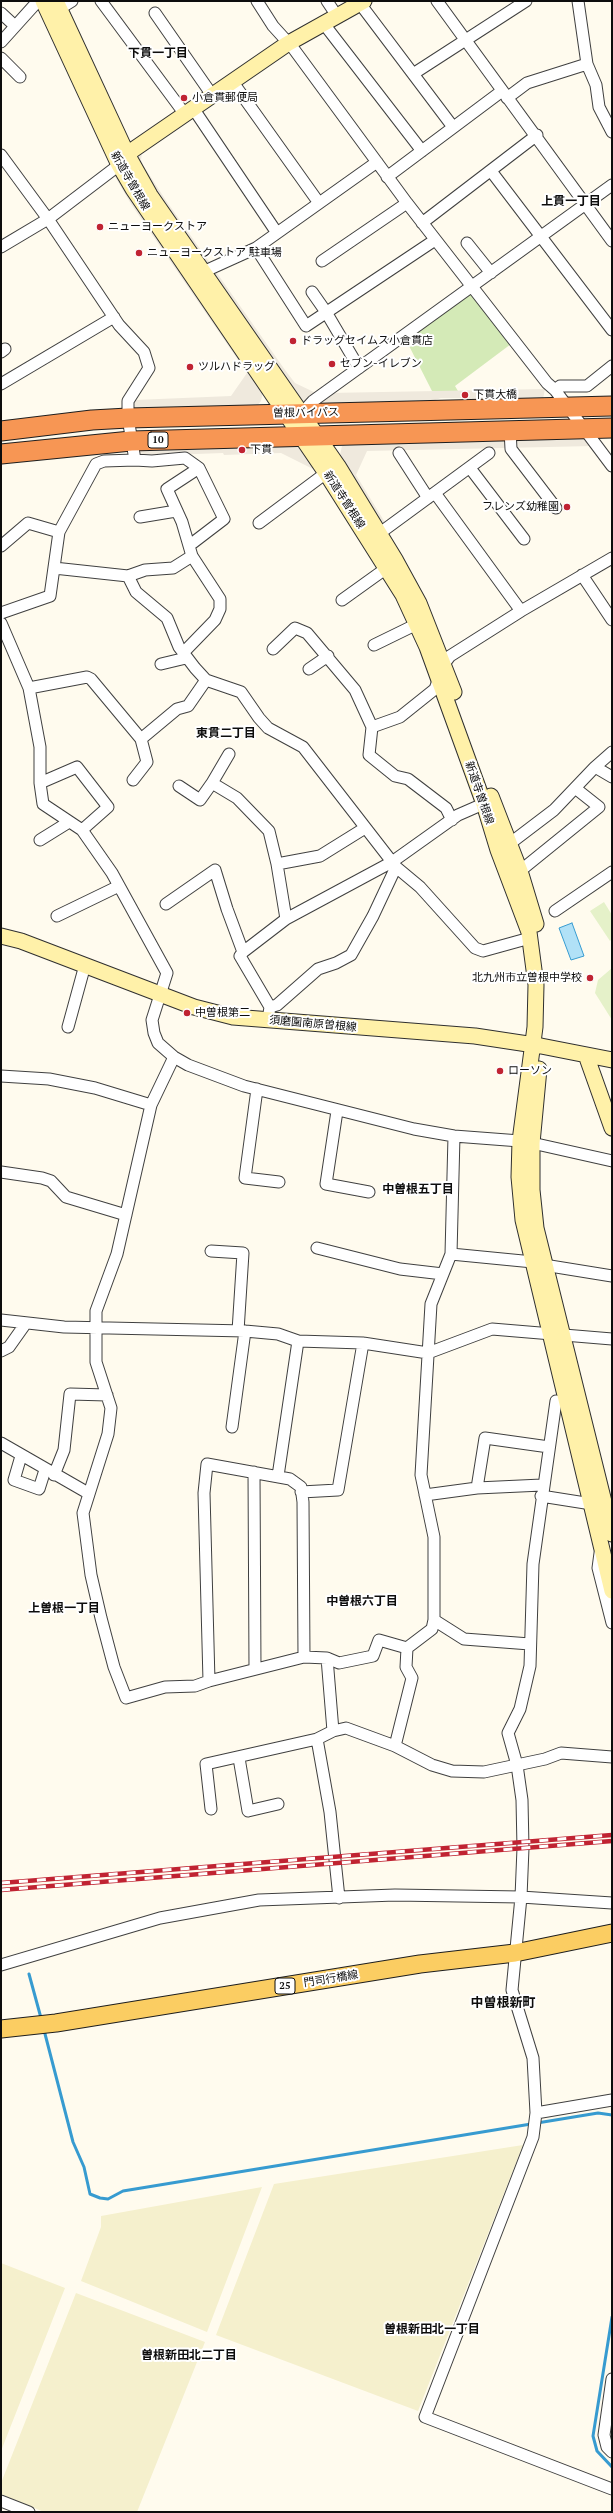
<!DOCTYPE html>
<meta charset="utf-8">
<style>
body{margin:0}
#map{position:relative;width:613px;height:2513px;overflow:hidden;background:#fffbee;font-family:"PT Serif",serif}
canvas{display:block}
.frame{position:absolute;inset:0;border:2px solid #0d0d0d;pointer-events:none}
</style>
<div id="map">
<canvas width="613" height="2513"></canvas>
<div class="frame"></div>
</div>
<script>
const ctx = document.querySelector('canvas').getContext('2d');
ctx.lineJoin = 'round';
function fillPath(path, color) { ctx.fillStyle = color; ctx.fill(path, 'evenodd'); }
const shape = rows => new Path2D(rows.map(r => 'M' + r).join(''));
function stroke(path, color, width, dash) { ctx.strokeStyle = color; ctx.lineWidth = width; ctx.lineCap = dash ? 'butt' : 'round'; ctx.setLineDash(dash || []); ctx.stroke(path); }
function write(font, color, halo, rows, align = 'center') {
  ctx.font = font + ' "PT Serif","Noto Sans JP",serif'; ctx.lineWidth = 4; ctx.setLineDash([]); ctx.textBaseline = 'middle'; ctx.strokeStyle = halo; ctx.fillStyle = color; for (const [text, x, y, turn = 0] of rows) {
    ctx.save(); ctx.translate(x, y); ctx.rotate((+turn || 0) * Math.PI / 180); ctx.textAlign = isNaN(turn) ? turn : align; if (halo) ctx.strokeText(text, 0, 0); ctx.fillText(text, 0, 0); ctx.restore();
  }
}
fillPath(shape([
 [523,2145,418,2411,216,2335,274,2184],
 [262,2187,207,2332,81,2281,101,2227,101,2216],
 [1,2263,65,2288,1,2451],
 [76,2293,205,2342,137,2512,44,2512,1,2494,1,2483]
]), '#f5f0cd');
fillPath(shape([
 [470,291,511,344,455,386,458,391,432,391,405,338]
]), '#d4eab7');
fillPath(shape([
 [604,902,612,915,612,939,610,941,590,911],
 [612,968,612,1020,595,993,598,980]
]), '#e5f1c9');
fillPath(shape([
 [142,153,141,160,143,165,165,199,285,370,295,383,318,394,305,402,300,401,158,194,137,160],
 [117,174,263,392,261,401,256,407,134,410,135,400,231,396,247,373,131,204,114,175],
 [545,389,543,399,481,402,464,398,441,398,426,403,320,404,319,403,328,393],
 [585,437,593,446,367,451,356,475,386,524,380,521,341,462,340,455,342,446,348,441],
 [298,445,315,470,281,453,224,455,223,453,141,456,137,450]
]), '#efe9dd');
const water = shape([
 [572,923,584,956,571,960,559,928,572,923]
]);
fillPath(water, '#b1e1f7');
stroke(water, '#379bd0', 1);
stroke(shape([
 [29,1974,41,2018],
 [44,2030,73,2142,84,2167,90,2194,100,2198,108,2199,123,2191,598,2113,612,2115],
 [612,2317,593,2436,597,2451,612,2467]
]), '#379bd0', 3);
const street = shape([
 [101,1,184,113],
 [257,1,273,26,293,48,407,203,547,383,555,390,612,466],
 [327,1,337,16],
 [358,1,453,127],
 [437,1,612,241],
 [578,1,587,64,596,85,599,107,612,132],
 [59,9,72,1],
 [1,13,15,26],
 [155,13,212,95],
 [324,24,422,151],
 [1,42,38,1],
 [1,58,20,77],
 [413,74,526,1],
 [232,81,319,203],
 [507,98,527,83,587,64],
 [193,108,277,233],
 [1,155,48,219,119,325,144,352,149,368,128,401,128,418,135,460,104,461,96,464,59,532,50,596,1,613],
 [491,171,612,330],
 [387,177,502,91],
 [422,223,537,135],
 [467,243,491,273],
 [1,247,48,219,119,165,123,159],
 [256,248,306,326,435,240],
 [322,261,407,203],
 [203,272,256,248,377,162],
 [312,292,326,312,359,368],
 [1,352,5,349],
 [1,384,114,317],
 [555,390,560,386,587,386,612,366],
 [302,413,313,401,612,185],
 [510,430,511,449,556,508],
 [399,453,428,498],
 [135,460,152,461,185,458,199,468,167,489,182,522,192,556,220,599,220,609,215,620,183,653],
 [470,468,524,539],
 [435,493,521,611],
 [140,517,176,511],
 [259,523,326,473],
 [380,533,489,453],
 [190,545,224,519,199,468],
 [1,546,28,523,59,532],
 [54,568,128,576,136,592,167,618,179,647,195,668,206,680,241,692,259,718,268,728,303,747,396,867,420,887,475,948,483,951,530,938],
 [582,575,612,620],
 [128,576,145,570,173,568,192,556],
 [342,600,388,567],
 [1,623,29,688,40,747,40,783,43,804,82,830,112,873,167,973,152,1020,154,1033,158,1043,174,1057,188,1065,244,1086,414,1129,454,1136,520,1141],
 [374,645,417,624],
 [273,649,295,628,307,633,355,690,372,727],
 [161,664,186,658],
 [309,669,328,656],
 [29,688,87,677,91,679,141,739,147,762,133,780],
 [141,739,177,709,188,706,206,680],
 [229,754,212,783,237,798,269,831,277,864],
 [595,767,612,777],
 [40,783,77,767,108,807,82,830],
 [179,786,200,800,212,783],
 [452,820,446,808,408,779,395,776,369,755,372,727,400,717,435,689,444,664,450,656,521,611,612,558],
 [40,840,69,822],
 [504,848,554,810,595,767,612,752],
 [520,871,599,807,575,788],
 [166,904,215,870,227,909,243,952],
 [555,911,612,872],
 [57,916,119,886],
 [286,919,277,864,320,856,365,828],
 [270,1007,277,1005,318,969,336,963,351,955,373,916,396,867],
 [268,1020,270,1007,240,956,243,952,286,919,392,862,458,815,490,801],
 [68,1027,85,965],
 [174,1057,151,1105,117,1254,96,1311,96,1362,111,1408,108,1434,83,1513,91,1575,101,1618,114,1667,126,1698,165,1687,195,1686,209,1681,304,1657,327,1658,333,1731],
 [1,1076,49,1079,95,1088,151,1105],
 [257,1089,245,1178,279,1182],
 [337,1111,326,1184,369,1192],
 [454,1136,451,1254,431,1304,421,1475,434,1537,434,1620,464,1639,530,1644],
 [532,1143,612,1161],
 [1,1172,42,1178,51,1181,66,1197,126,1215],
 [317,1248,400,1269,443,1274],
 [211,1251,243,1253,238,1331],
 [451,1254,533,1262],
 [544,1265,612,1276],
 [1,1320,64,1327,245,1331,278,1334,298,1341,363,1343,428,1353,492,1329,612,1339],
 [1,1351,9,1347,26,1323],
 [556,1401,533,1564,530,1666,520,1709,508,1733,517,1765,522,1800,523,1848,521,1897,512,1990,533,2058,536,2113,533,2137,425,2417,612,2489],
 [232,1427,245,1331],
 [1,1443,88,1493],
 [21,1456,14,1480,39,1489,45,1470],
 [254,1472,255,1669],
 [54,1475,64,1450,70,1394,107,1395],
 [278,1476,298,1341],
 [542,1485,477,1488,485,1438,549,1447],
 [301,1492,338,1490,363,1343],
 [425,1495,477,1488],
 [541,1496,598,1505],
 [600,1553,598,1568,612,1623],
 [327,1658,339,1663,373,1656,379,1640,407,1648],
 [209,1681,204,1493,207,1464,290,1479,301,1487,303,1502,304,1657],
 [395,1746,412,1678,406,1667,407,1648,432,1629,434,1620],
 [239,1758,248,1811,278,1804],
 [211,1809,206,1764,317,1739],
 [339,1898,330,1812,317,1739,333,1731,346,1728,395,1746,432,1765,452,1771,484,1772,545,1759,561,1753,612,1757],
 [1,1965,160,1918,259,1900,395,1895,521,1897,612,1903],
 [536,2113,612,2100],
 [612,2379,604,2435,607,2447,612,2452],
 [1,2501,29,2512]
]);
const secondary = shape([
 [43,1,119,165,133,189,326,473,403,595,427,647,484,804,498,850,529,932,536,985,535,1027,520,1141,519,1177,523,1220,612,1591],
 [56,1,127,154,150,195,338,466,396,561,419,603,454,692],
 [127,154,287,44,364,1],
 [491,796,520,871,536,924],
 [1,936,21,941,194,1007,233,1017,475,1036,541,1046,612,1060],
 [586,1055,612,1128],
 [539,1069,532,1143,532,1190,536,1228,612,1534]
]);
const primary = shape([
 [1,2029,56,2023,420,1964,515,1953,612,1933]
]);
const highway = shape([
 [1,431,92,420,128,418,612,406],
 [1,454,131,441,612,428]
]);
stroke(street, '#404040', 13);
stroke(secondary, '#2f2f2f', 17);
stroke(primary, '#1e1e1e', 19);
stroke(highway, '#1e1e1e', 21);
stroke(street, '#fff', 11);
stroke(secondary, '#fff1a9', 15);
stroke(primary, '#fbcd62', 17);
stroke(highway, '#f79654', 19);
const rail = shape([
 [1,1883,612,1835],
 [1,1890,612,1841]
]);
stroke(rail, '#c02332', 4.5);
stroke(rail, '#fff', 3, [9]);
for (const [x, y, r, color] of [
 [184,98,4,"#c02332"],
 [100,227,4,"#c02332"],
 [139,253,4,"#c02332"],
 [293,341,4,"#c02332"],
 [332,364,4,"#c02332"],
 [190,367,4,"#c02332"],
 [465,395,4,"#c02332"],
 [242,450,4,"#c02332"],
 [567,507,4,"#c02332"],
 [590,978,4,"#c02332"],
 [187,1013,4,"#c02332"],
 [500,1071,4,"#c02332"]
]) { const dot = new Path2D(); dot.arc(x, y, r, 0, 2 * Math.PI); ctx.fillStyle = color; ctx.fill(dot); stroke(dot, '#fff', 1.5); }
for (const [x, y, w] of [
 [158,440,20],
 [285,1986,20]
]) { const box = new Path2D(); box.roundRect(x - w / 2, y - 8, w, 16, 3); ctx.fillStyle = '#fff'; ctx.fill(box); stroke(box, '#0d0d0d', 1); }
write('bold 10px', '#0d0d0d', null, [
 ["10",158,440],
 ["25",285,1986]
]);
write('11px', '#0d0d0d', '#fff', [
 ["小倉貫郵便局",192,98],
 ["ニューヨークストア",108,227],
 ["ニューヨークストア 駐車場",147,253],
 ["ドラッグセイムス小倉貫店",301,341],
 ["セブン-イレブン",340,364],
 ["ツルハドラッグ",198,367],
 ["下貫大橋",473,395],
 ["下貫",250,450],
 ["フレンズ幼稚園",559,507,"right"],
 ["北九州市立曽根中学校",582,978,"right"],
 ["中曽根第二",195,1013],
 ["ローソン",508,1071]
], 'left');
write('11px', '#0d0d0d', '#fff', [
 ["新道寺曽根線",130,181,60],
 ["曽根バイパス",306,413,-1],
 ["新道寺曽根線",344,500,57],
 ["新道寺曽根線",479,793,71],
 ["須磨園南原曽根線",313,1024,5],
 ["門司行橋線",331,1979,-9]
]);
write('bold 12px', '#0d0d0d', '#fff', [
 ["下貫一丁目",158,54],
 ["上貫一丁目",571,202],
 ["東貫二丁目",226,734],
 ["中曽根五丁目",418,1190],
 ["中曽根六丁目",362,1602],
 ["上曽根一丁目",64,1609],
 ["曽根新田北一丁目",432,2330],
 ["曽根新田北二丁目",189,2356]
]);
write('bold 13px', '#0d0d0d', '#fff', [
 ["中曽根新町",503,2003]
]);
</script>
